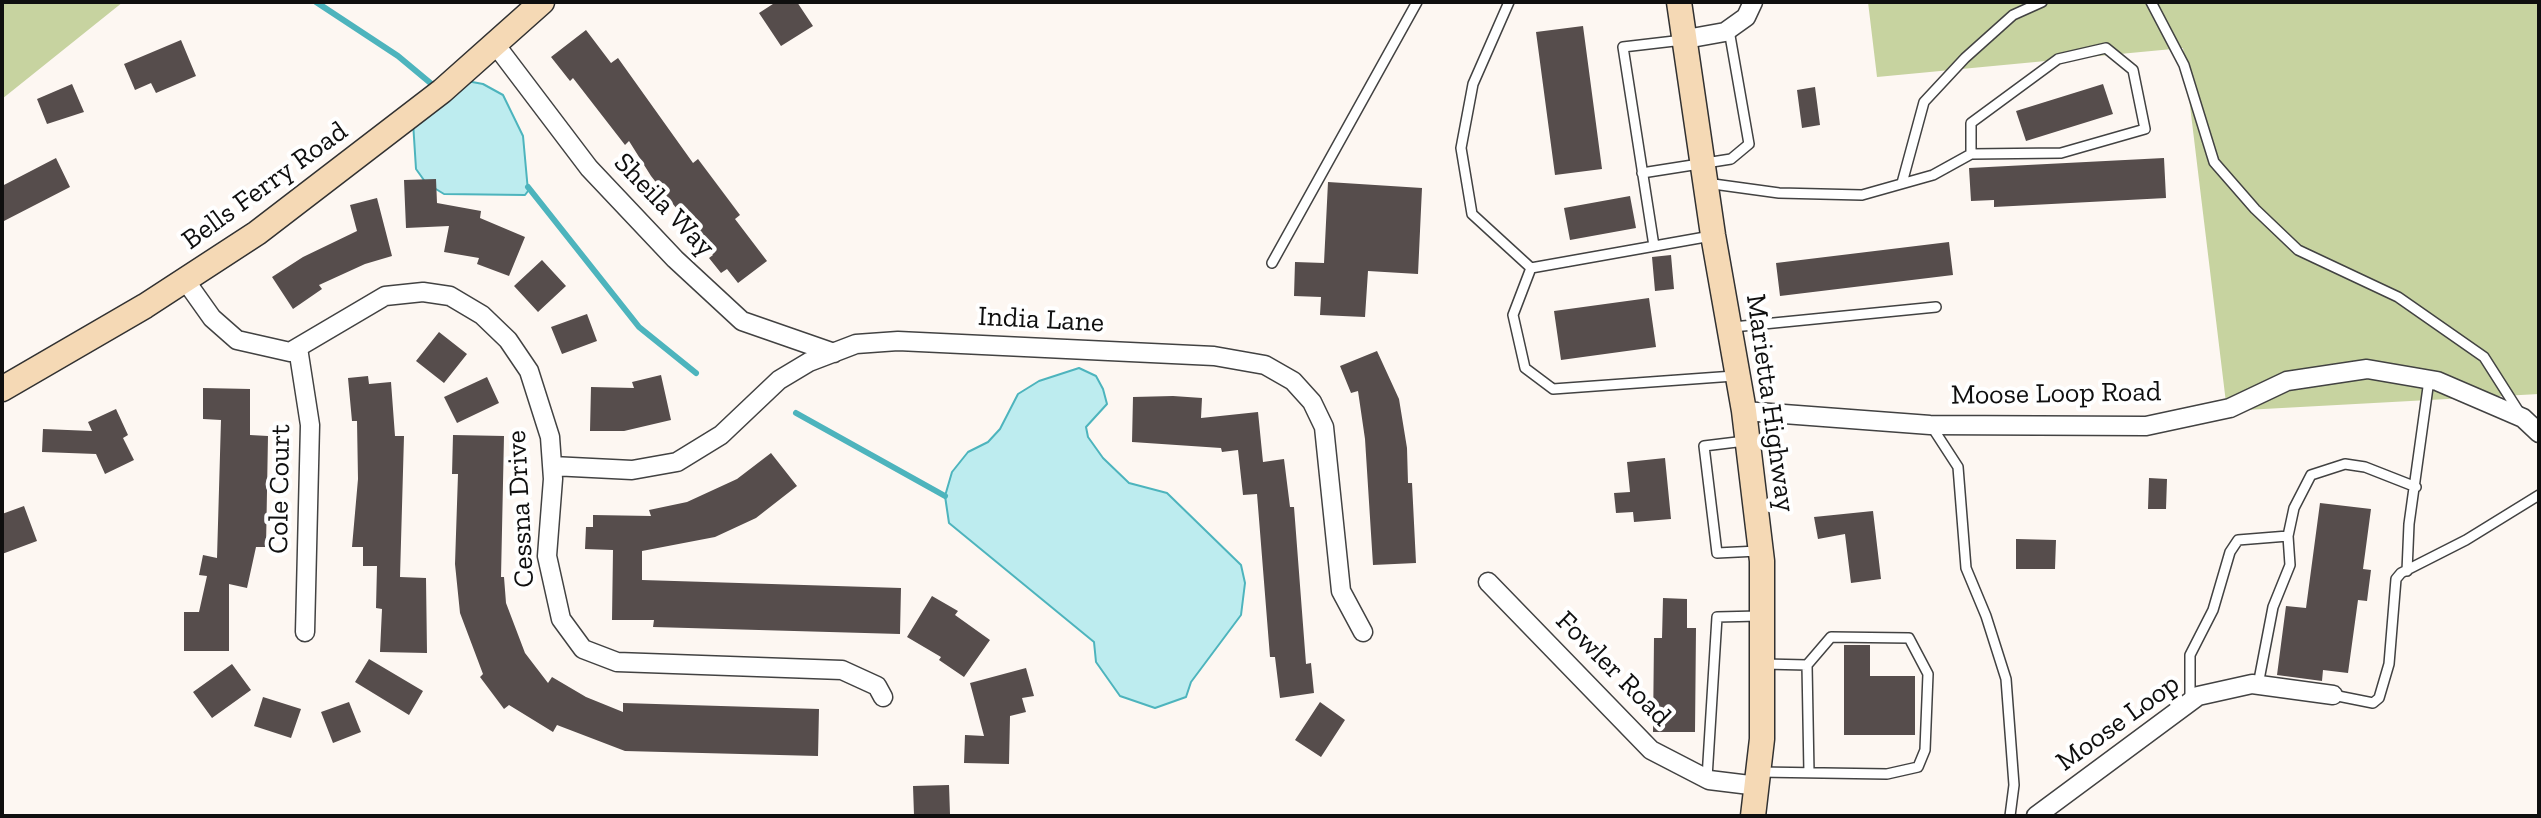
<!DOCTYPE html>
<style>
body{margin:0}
#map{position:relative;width:2541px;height:818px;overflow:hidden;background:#fdf7f2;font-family:"Zilla Slab",serif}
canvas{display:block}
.frame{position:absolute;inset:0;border:4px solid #0f0f0f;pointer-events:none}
</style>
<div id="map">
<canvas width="2541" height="818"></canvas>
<div class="frame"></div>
</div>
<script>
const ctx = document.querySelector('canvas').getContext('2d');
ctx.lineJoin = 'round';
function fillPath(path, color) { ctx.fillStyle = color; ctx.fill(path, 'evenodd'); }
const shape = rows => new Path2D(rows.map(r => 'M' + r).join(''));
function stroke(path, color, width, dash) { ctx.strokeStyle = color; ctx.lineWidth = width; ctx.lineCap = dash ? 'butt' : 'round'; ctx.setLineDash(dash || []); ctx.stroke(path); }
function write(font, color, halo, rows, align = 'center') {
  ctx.font = font + ' "Zilla Slab",serif'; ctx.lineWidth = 8; ctx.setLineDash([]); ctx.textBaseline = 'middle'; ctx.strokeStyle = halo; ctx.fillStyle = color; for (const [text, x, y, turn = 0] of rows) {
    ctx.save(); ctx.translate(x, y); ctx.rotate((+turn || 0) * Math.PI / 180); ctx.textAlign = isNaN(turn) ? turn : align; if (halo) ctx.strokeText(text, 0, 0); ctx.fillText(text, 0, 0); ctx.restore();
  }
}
fillPath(shape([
 [2,2,123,2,2,99],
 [1868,2,2539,2,2539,394,2227,411,2183,48,1877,77]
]), '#c7d3a0');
const water = shape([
 [456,79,483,84,503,95,523,136,528,191,525,195,444,194,426,183,416,169,413,122,456,79],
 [1079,368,1096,376,1103,389,1107,404,1086,427,1088,437,1103,458,1129,483,1167,493,1241,565,1245,583,1241,615,1191,682,1186,697,1155,708,1120,696,1096,662,1094,642,949,523,945,496,952,472,968,452,988,442,1000,429,1018,394,1039,381,1079,368]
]);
fillPath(water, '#bdecef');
stroke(water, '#4db4bd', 2);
stroke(shape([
 [316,2,398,56,434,86],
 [528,187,639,327,696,373],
 [796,413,945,496]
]), '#4db4bd', 6);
fillPath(shape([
 [776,2,797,2,813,26,781,46,759,13],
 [1583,26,1602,169,1555,175,1536,32],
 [586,30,611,63,618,58,693,163,698,159,740,215,735,219,767,261,738,283,727,269,721,273,709,258,713,255,651,176,629,141,625,145,573,78,570,81,551,57],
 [181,40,196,76,156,93,151,83,135,90,124,64],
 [72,84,84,112,47,124,37,99],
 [2103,84,2113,114,2026,141,2016,111],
 [1815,87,1820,125,1802,128,1797,90],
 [56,158,70,187,2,222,2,186],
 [2164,158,2166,198,1994,207,1994,200,1971,201,1969,168],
 [436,179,437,203,481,211,480,218,525,237,509,276,477,264,479,258,444,252,449,226,406,228,404,180],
 [1328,182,1422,188,1418,274,1368,271,1365,317,1320,315,1321,297,1294,296,1295,262,1324,263],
 [1630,196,1636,228,1570,240,1564,208],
 [377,198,392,256,365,264,319,285,322,289,293,309,272,277,303,257,357,231,350,205],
 [1949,242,1953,275,1780,296,1776,263],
 [1671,255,1674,289,1655,291,1652,257],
 [542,260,566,286,538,312,514,286],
 [1649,298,1656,347,1561,360,1554,311],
 [587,314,597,341,562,354,551,327],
 [439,332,467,354,444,383,416,361],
 [1377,351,1399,399,1407,448,1408,483,1412,483,1416,563,1373,565,1365,439,1358,391,1351,393,1340,366],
 [661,375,671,420,624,431,590,431,591,387,634,388,632,382],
 [368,376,369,384,391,382,395,436,404,436,400,577,426,578,427,653,380,652,382,609,376,608,377,566,363,566,363,547,352,547,358,479,357,421,352,421,348,378],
 [487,377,499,403,457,423,444,397],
 [203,388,250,389,250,435,268,436,266,547,256,547,247,588,229,584,229,651,184,651,184,612,199,612,207,576,199,575,203,555,217,558,221,420,203,419],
 [1173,396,1202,398,1201,418,1258,412,1263,462,1284,459,1290,507,1294,507,1306,664,1311,663,1314,693,1280,698,1275,657,1270,657,1257,494,1243,495,1238,450,1222,452,1221,448,1132,442,1133,397],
 [116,409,128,435,123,438,134,460,105,474,96,454,42,452,43,429,92,431,88,422],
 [453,435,504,436,501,577,504,577,506,603,525,653,548,683,552,677,586,697,623,712,623,703,819,709,818,756,625,751,557,725,553,732,509,705,504,709,480,677,483,674,460,613,455,564,458,474,452,474],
 [771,453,797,486,756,518,715,537,642,551,642,580,901,588,900,634,653,627,654,620,612,620,613,550,585,549,586,527,593,527,593,515,651,516,649,510,687,502,737,479],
 [1665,458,1671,519,1634,522,1633,512,1616,513,1614,493,1630,492,1627,462],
 [2149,478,2167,479,2166,509,2148,509],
 [2320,503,2371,509,2363,569,2371,570,2367,601,2358,600,2348,673,2323,670,2322,681,2277,675,2286,606,2306,608],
 [24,506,37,541,2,554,2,514],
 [1873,511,1881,579,1851,583,1845,534,1818,539,1814,517],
 [2016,539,2056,540,2055,569,2016,569],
 [932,596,958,611,955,615,990,640,964,677,939,660,941,657,907,637],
 [1663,598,1687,599,1687,628,1696,628,1695,732,1653,732,1654,638,1662,638],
 [1844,645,1870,645,1870,676,1915,676,1915,735,1844,735],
 [369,659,423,691,409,715,355,682],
 [232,664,251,690,212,718,193,692],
 [1026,668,1034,696,1022,698,1026,712,1010,716,1009,764,964,763,965,735,984,736,970,683],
 [263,697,301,709,291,738,254,726],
 [349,702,361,732,333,743,321,712],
 [1320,702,1345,720,1321,757,1295,740],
 [949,785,950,814,914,815,913,786]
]), '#564d4c');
const service = shape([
 [1509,2,1473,84,1461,148,1472,214,1531,268,1711,236],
 [2151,2,2184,65,2214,162,2255,209,2298,250,2398,297,2484,357,2519,412],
 [1642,173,1731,159,1749,144,1729,30],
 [1706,183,1779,193,1862,195,1933,175,1971,154,2061,153,2145,129,2133,70,2106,48,2058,59,1971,123,1971,154],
 [1902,183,1924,102,1965,58,2013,15,2042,2],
 [1654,246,1623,47,1683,40],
 [1272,263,1417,2],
 [1531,268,1513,315,1525,368,1553,389,1734,376],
 [1733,327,1936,307],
 [1932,427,1958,467,1966,568,1986,616,2006,679,2014,785,2010,816],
 [1745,441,1704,446,1717,553,1758,551],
 [2407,571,2409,524,2429,380],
 [1807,665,1809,773],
 [2258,685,2273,607,2290,565,2288,536,2294,508,2311,475,2345,464,2365,467,2416,487],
 [2333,695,2373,703,2379,698,2389,664,2396,579,2401,573,2466,540,2539,495],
 [2190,702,2190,655,2213,610,2230,552,2238,540,2288,536],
 [1759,772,1887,774,1918,767,1925,750,1928,674,1909,638,1831,637,1807,665,1764,664],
 [1707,778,1717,617,1759,616]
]);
const minor = shape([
 [1686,39,1725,32,1746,17,1753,2],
 [495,44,589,168,675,259,742,321,834,353],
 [185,280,212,318,237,340,290,352,385,296,423,292,450,296,482,315,508,340,529,371,550,437,553,479,547,556,561,619,583,649,617,662,842,670,877,686,883,697],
 [298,348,310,425,305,632],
 [1744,411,1930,425,2146,426,2230,408,2287,381,2367,369,2437,381,2523,418,2539,433],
 [552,466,632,470,677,462,721,435,779,380,809,362,856,344,898,341,1214,356,1265,365,1293,381,1312,402,1324,427,1341,591,1363,632],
 [1488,582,1651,750,1709,780,1758,786],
 [2036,816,2198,696,2252,684,2333,695]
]);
const secondary = shape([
 [1679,2,1713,235,1744,411,1762,561,1762,739,1753,816],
 [2,389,145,306,257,233,442,91,542,2]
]);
stroke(service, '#424242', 12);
stroke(minor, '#424242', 21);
stroke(secondary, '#313131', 27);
stroke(service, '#fff', 9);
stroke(minor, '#fff', 18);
stroke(secondary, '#f5d9b5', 24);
write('28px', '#0f0f0f', '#fff', [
 ["Bells Ferry Road",265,186,-36],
 ["Sheila Way",664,205,46],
 ["India Lane",1041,320,3],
 ["Moose Loop Road",2056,394,-1],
 ["Marietta Highway",1770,403,82],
 ["Cole Court",280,489,-89],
 ["Cessna Drive",521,509,-93],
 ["Fowler Road",1613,669,45],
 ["Moose Loop",2118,723,-36]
]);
</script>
